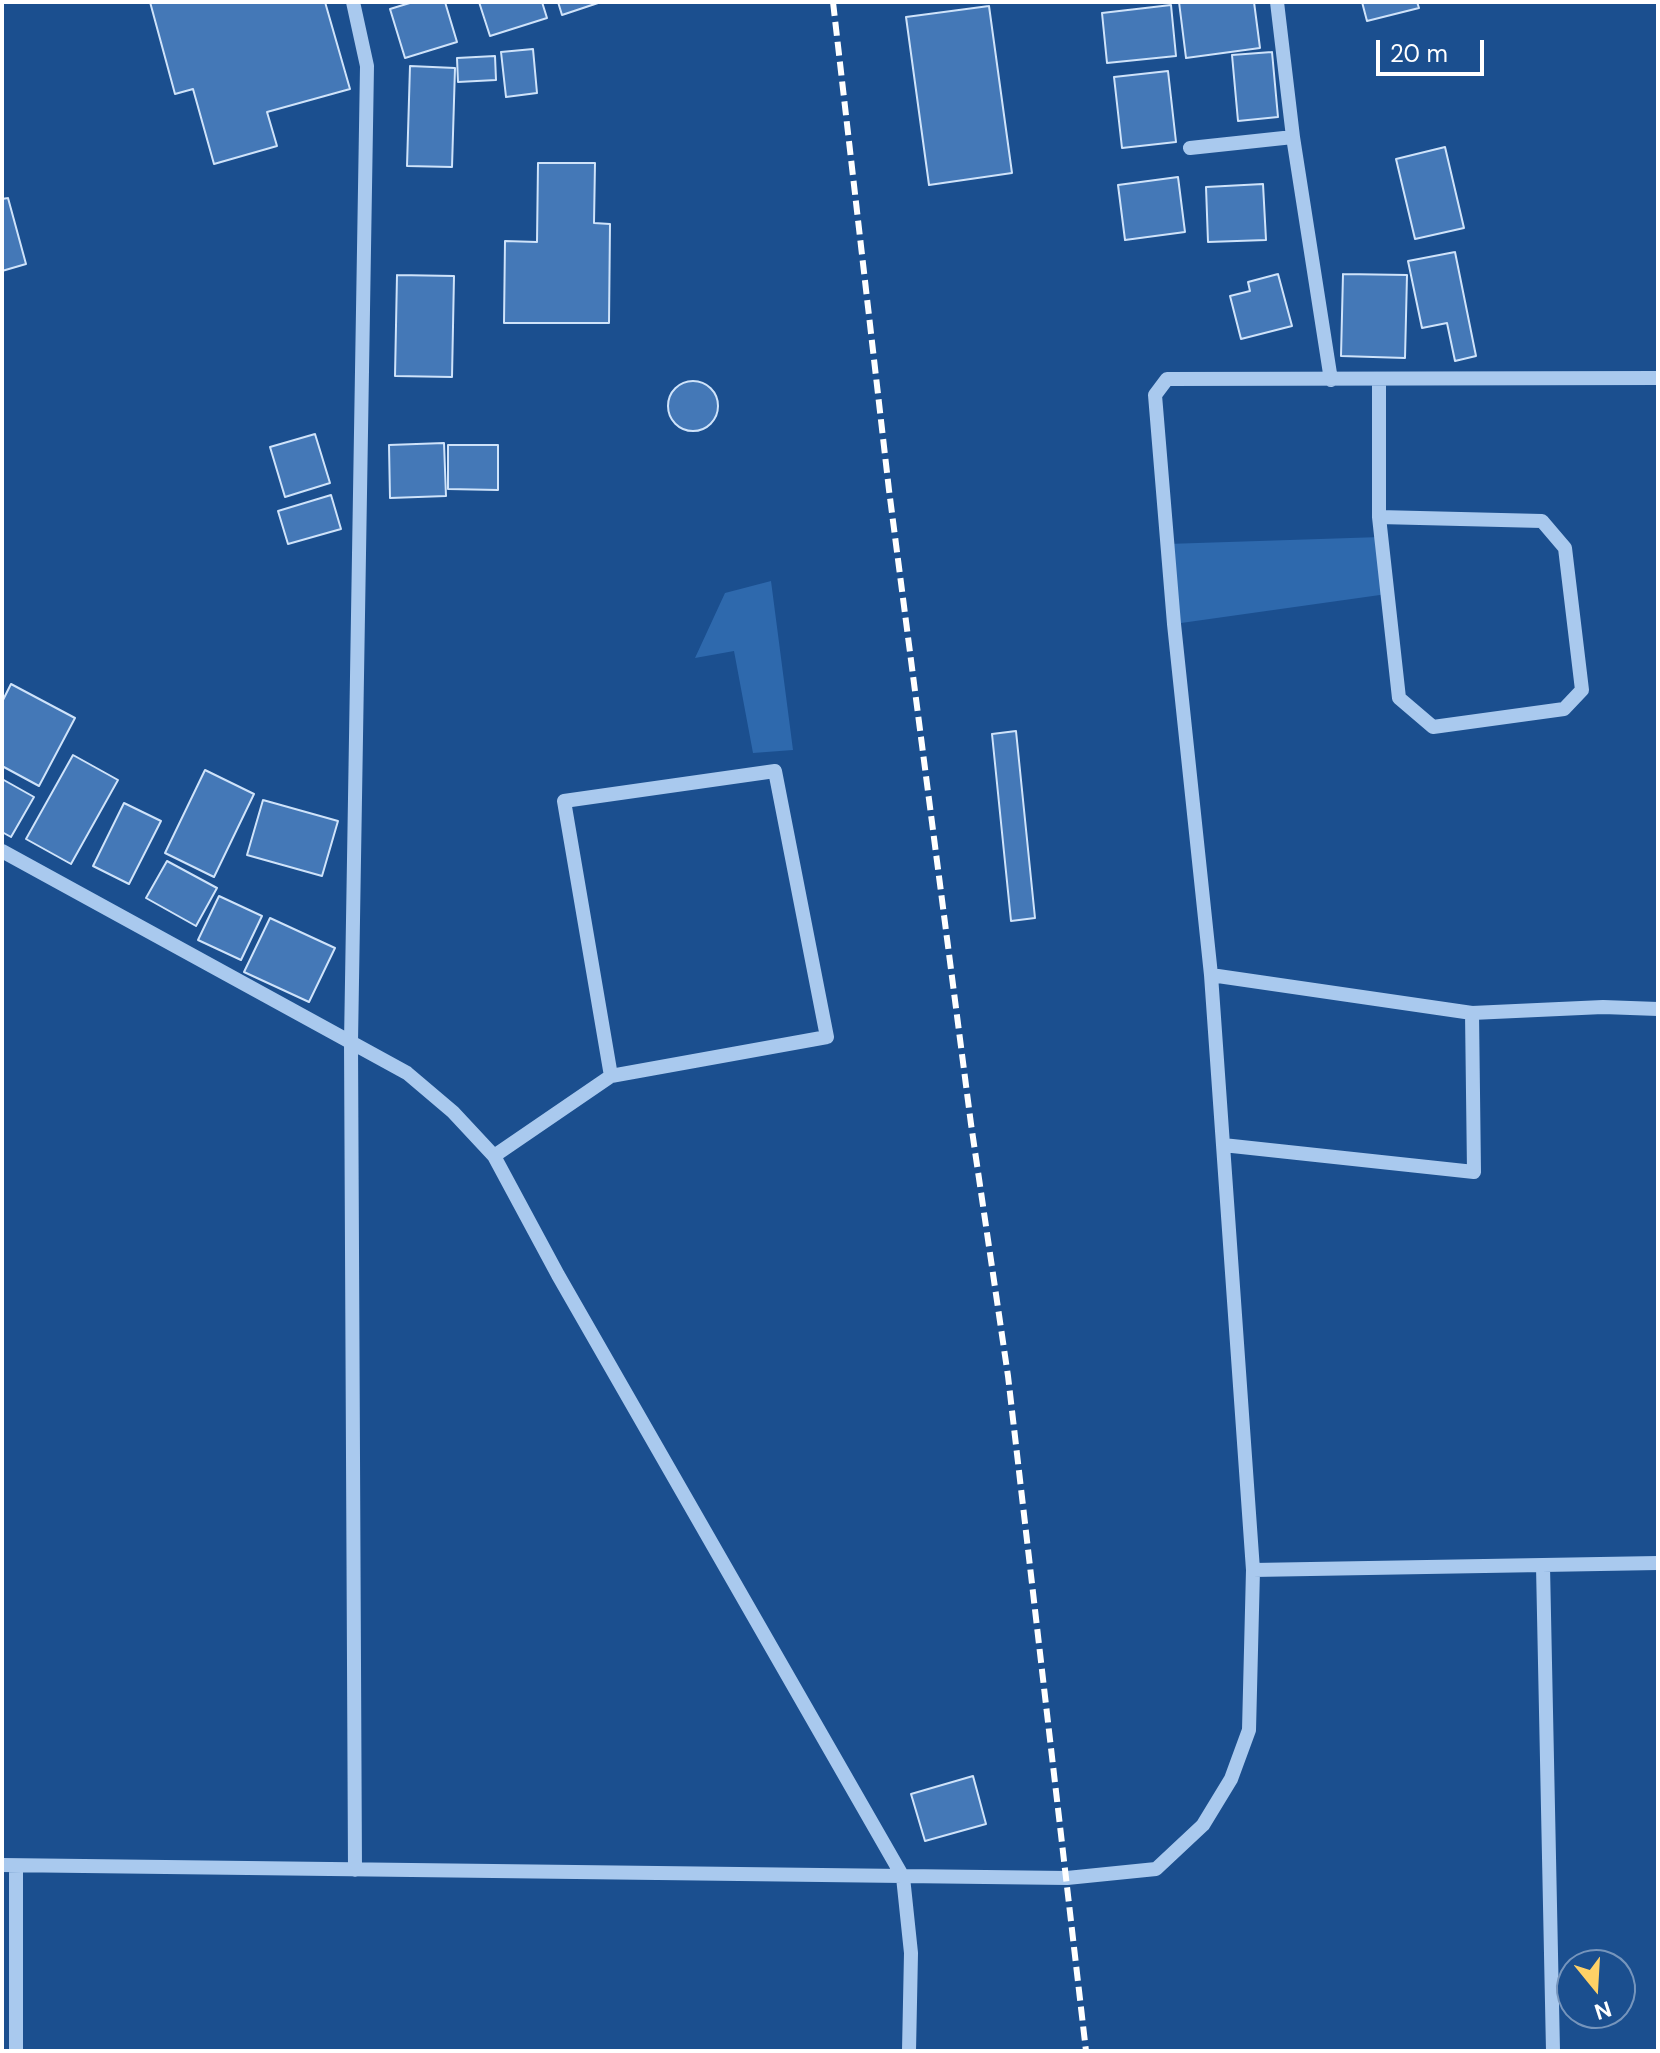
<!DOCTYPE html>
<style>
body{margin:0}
#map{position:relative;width:1660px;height:2053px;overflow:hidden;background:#1b4f8f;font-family:"DM Sans",sans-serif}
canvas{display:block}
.frame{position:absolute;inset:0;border:4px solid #fff;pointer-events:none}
.north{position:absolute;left:1556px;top:1949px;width:80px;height:80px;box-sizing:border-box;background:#1b4f8f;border:2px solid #7695bc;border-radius:50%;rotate:162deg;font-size:22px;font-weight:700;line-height:32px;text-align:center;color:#fff}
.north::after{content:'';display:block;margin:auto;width:28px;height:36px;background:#ffd166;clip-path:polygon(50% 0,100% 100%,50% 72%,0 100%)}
.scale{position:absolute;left:1376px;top:40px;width:108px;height:36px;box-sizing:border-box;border:4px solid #fff;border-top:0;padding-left:10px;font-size:24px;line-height:28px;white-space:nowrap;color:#fff;-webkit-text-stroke:6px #1b4f8f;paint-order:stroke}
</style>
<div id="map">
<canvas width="1660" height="2053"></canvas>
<div class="frame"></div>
<div class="north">N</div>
<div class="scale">20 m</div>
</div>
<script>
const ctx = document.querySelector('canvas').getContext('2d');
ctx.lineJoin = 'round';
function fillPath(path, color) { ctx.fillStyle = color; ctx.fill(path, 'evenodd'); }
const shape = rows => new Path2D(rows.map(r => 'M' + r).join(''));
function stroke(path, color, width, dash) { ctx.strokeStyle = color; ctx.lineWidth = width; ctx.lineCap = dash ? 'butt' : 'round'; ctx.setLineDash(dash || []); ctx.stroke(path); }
fillPath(shape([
 [1381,537,1387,594,1174,624,1167,544],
 [771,581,793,750,753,753,734,651,695,658,725,593]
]), '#2e69ad');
const building = shape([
 [150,2,325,2,350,89,267,112,277,146,214,164,193,89,175,94,150,2],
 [413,2,445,2,457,42,405,58,390,9,413,2],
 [479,2,542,2,547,18,490,36,479,2],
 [558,2,601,2,562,15,558,2],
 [1179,2,1254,2,1260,48,1186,58,1179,2],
 [1362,2,1417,2,1419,8,1367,21,1362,2],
 [1171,5,1176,56,1107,63,1102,13,1171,5],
 [989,6,1012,173,929,185,906,17,989,6],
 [533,49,537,93,506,97,501,52,533,49],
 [1272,52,1278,117,1238,121,1232,55,1272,52],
 [495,56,496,80,458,82,457,58,495,56],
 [410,66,455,68,452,167,407,166,410,66],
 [1168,71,1176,142,1122,148,1114,77,1168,71],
 [1445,147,1464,228,1415,239,1396,159,1445,147],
 [538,163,595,163,594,223,610,224,609,323,504,323,505,241,537,242,538,163],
 [1178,177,1185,232,1125,240,1118,185,1178,177],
 [1263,184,1266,240,1208,242,1206,187,1263,184],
 [8,198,26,264,2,271,2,199,8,198],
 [1455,252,1476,356,1455,361,1447,323,1422,328,1408,261,1455,252],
 [1278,274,1292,326,1241,339,1230,296,1250,291,1248,282,1278,274],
 [1343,274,1407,275,1405,358,1341,356,1343,274],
 [397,275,454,276,452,377,395,376,397,275],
 '668 406a25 25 0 1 1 50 0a25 25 0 1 1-50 0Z',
 [315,434,330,483,285,497,270,447,315,434],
 [444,443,446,496,390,498,389,445,444,443],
 [448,445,498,445,498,490,448,489,448,445],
 [331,495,341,529,288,544,278,511,331,495],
 [11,684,75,718,39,786,2,766,2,702,11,684],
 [1016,731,1035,918,1011,921,992,734,1016,731],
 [73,755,118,780,71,864,26,839,73,755],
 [205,770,254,794,214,877,165,853,205,770],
 [2,779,34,797,11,837,2,832,2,779],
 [263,800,338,821,322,876,247,855,263,800],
 [124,803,161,821,129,884,93,866,124,803],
 [167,861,217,888,196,926,146,898,167,861],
 [219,896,262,916,241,960,198,940,219,896],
 [270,918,335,948,309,1002,244,972,270,918],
 [973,1776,986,1824,925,1841,911,1794,973,1776]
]);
fillPath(building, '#4478b7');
stroke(building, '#cfe3fa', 2);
stroke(shape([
 [353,2,367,66,351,1042,355,1870],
 [1277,2,1293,137,1331,380],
 [1190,148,1293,137],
 [1379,379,1379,517],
 [1379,517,1542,521,1565,548,1582,690,1564,709,1433,727,1399,698,1379,517],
 [2,851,407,1073,453,1112,494,1156,558,1275,903,1877,911,1953,909,2051],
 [1211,975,1472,1013,1603,1007,1658,1009],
 [1223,1145,1474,1172,1472,1013],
 [494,1156,611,1076,564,801,775,771,827,1037,611,1076],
 [1543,1566,1553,2051],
 [1253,1570,1658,1563],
 [2,1865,1067,1878,1156,1869,1203,1825,1231,1779,1249,1730,1253,1570,1211,975,1174,624,1155,395,1167,379,1658,378],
 [16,2051,16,1866]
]), '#a9c9ee', 14);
stroke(shape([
 [833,2,889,490,971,1124,1008,1376,1086,2051]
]), '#fff', 6, [14, 6]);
</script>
